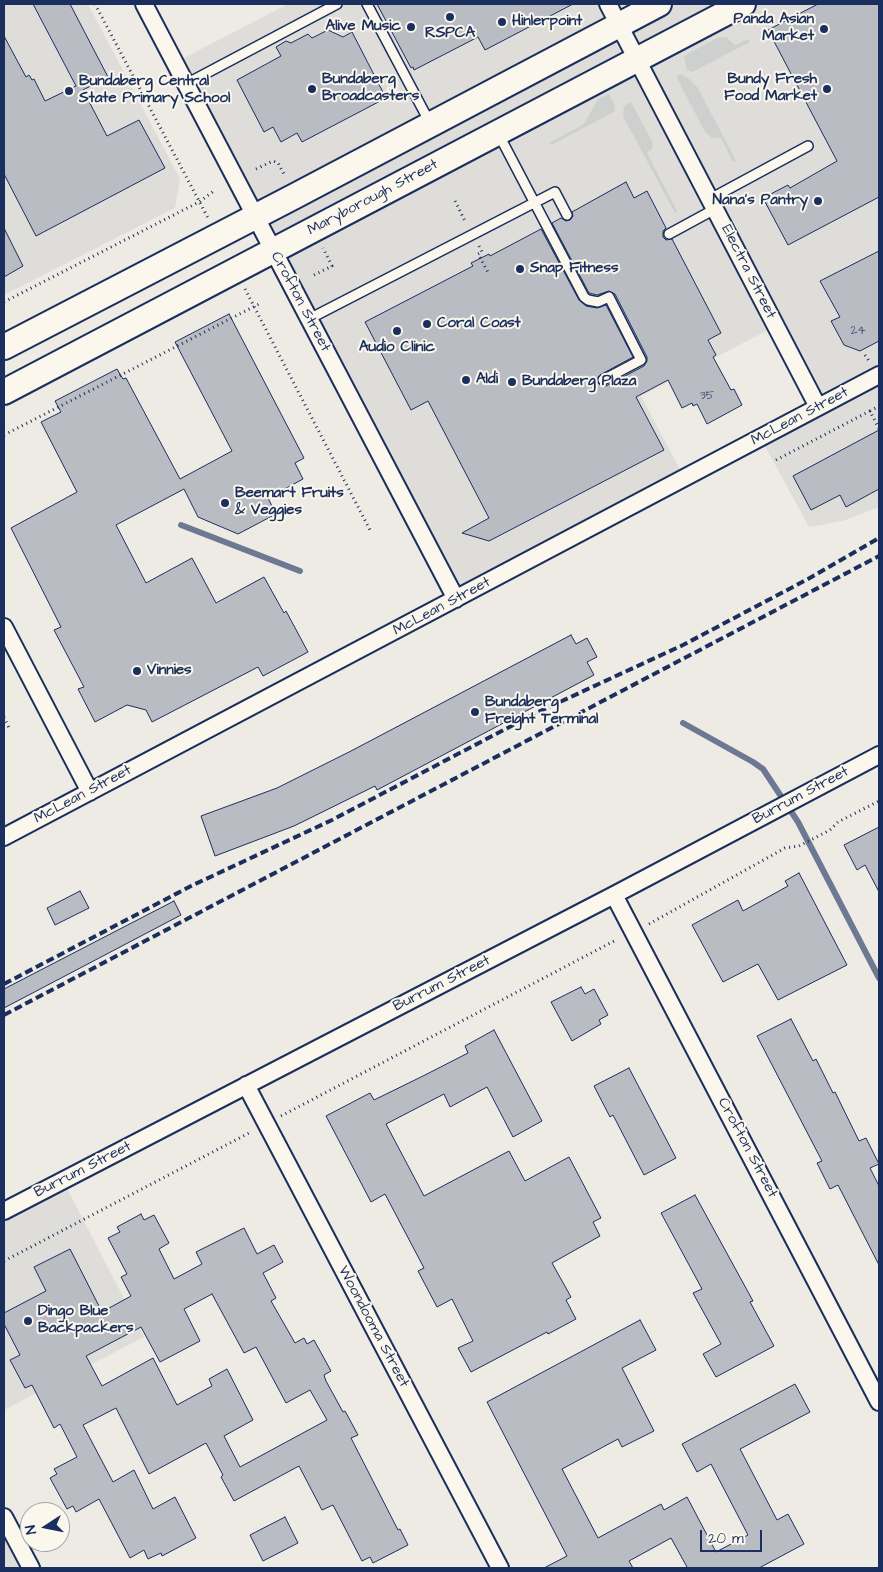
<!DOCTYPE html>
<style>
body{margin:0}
#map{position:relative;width:883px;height:1572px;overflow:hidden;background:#eeebe4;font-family:"Architects Daughter",sans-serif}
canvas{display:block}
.frame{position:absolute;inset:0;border:5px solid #1b2f5e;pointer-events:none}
.north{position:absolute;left:20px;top:1502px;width:50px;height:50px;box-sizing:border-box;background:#fbf7ec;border:1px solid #a1a7b3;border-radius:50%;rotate:259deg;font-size:14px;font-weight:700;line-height:20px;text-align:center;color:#1b2f5e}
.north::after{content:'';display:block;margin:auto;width:18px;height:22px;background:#1b2f5e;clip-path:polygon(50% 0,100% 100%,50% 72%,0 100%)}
.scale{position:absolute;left:700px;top:1530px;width:62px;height:22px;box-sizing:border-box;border:2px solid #1b2f5e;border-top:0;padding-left:6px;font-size:15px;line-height:18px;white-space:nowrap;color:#1b2f5e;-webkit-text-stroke:4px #fbf7ec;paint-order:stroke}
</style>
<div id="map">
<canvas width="883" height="1572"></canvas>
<div class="frame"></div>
<div class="north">N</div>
<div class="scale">20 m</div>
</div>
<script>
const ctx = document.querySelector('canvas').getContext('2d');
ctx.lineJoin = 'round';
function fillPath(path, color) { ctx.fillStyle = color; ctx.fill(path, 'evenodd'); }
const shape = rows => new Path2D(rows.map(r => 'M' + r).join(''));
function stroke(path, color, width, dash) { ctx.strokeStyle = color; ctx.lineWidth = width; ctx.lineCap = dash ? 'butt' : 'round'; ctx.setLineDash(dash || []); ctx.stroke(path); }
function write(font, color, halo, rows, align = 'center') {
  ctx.font = font + ' "Architects Daughter",sans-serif'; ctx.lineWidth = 4; ctx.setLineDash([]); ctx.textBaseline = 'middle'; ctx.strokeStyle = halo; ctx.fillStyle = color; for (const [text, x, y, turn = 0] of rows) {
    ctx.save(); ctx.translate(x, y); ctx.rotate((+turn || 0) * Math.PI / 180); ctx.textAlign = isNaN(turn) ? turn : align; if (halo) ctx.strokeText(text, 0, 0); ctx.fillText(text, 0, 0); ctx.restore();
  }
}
fillPath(shape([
 [4,4,88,4,180,179,175,208,4,295],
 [288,4,879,4,879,507,843,521,809,527,760,437,816,407,774,327,641,396,684,477,457,597,178,61],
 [62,1179,144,1337,4,1410,4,1209],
 [4,1510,35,1568,4,1568]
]), '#deddda');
fillPath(shape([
 [719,37,726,37,735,45,748,39,750,42,692,72,687,70,684,56],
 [681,74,688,78,698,88,736,161,733,162,721,138,712,138,705,132,678,80,677,76],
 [609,94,615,106,614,112,551,145,549,143,584,124,598,99],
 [631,102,653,143,652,149,647,153,677,211,675,213,623,116,624,106]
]), '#cecfcf');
stroke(shape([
 [181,525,300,571],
 [683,723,753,762,763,769,798,822,879,978]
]), '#6d7892', 6);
const building = shape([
 [33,4,70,4,108,77,83,90,107,136,139,120,165,168,36,236,4,174,4,36,26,77,29,75,32,80,34,79,45,101,76,86,33,4],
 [377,4,573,4,485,50,478,37,414,70,413,67,411,68,377,4],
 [818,4,879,4,879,197,788,245,763,198,788,185,790,188,837,161,768,30,818,4],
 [328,30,343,37,352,32,386,98,302,142,297,133,281,142,273,127,264,132,237,80,281,56,276,47,286,41,291,43,308,34,312,38,328,30],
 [626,182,634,198,647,191,666,228,663,231,663,237,666,240,672,239,721,333,708,340,716,355,713,357,731,390,734,389,742,405,707,424,697,404,693,406,692,403,682,408,668,380,636,397,664,450,489,541,462,533,489,518,428,401,411,410,365,322,473,266,471,263,489,254,490,256,541,229,579,300,586,306,597,308,606,305,633,357,600,375,597,379,598,383,602,386,606,386,644,366,647,361,647,357,615,294,609,291,597,295,589,293,552,223,561,218,566,221,570,220,573,216,572,212,626,182],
 [4,228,23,266,4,277,4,228],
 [879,251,879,341,860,351,844,345,831,321,840,317,820,281,879,251],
 [229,314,304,458,295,463,303,479,268,498,276,514,238,534,198,517,184,489,116,525,146,583,192,558,216,603,264,577,284,613,286,611,308,652,263,676,258,667,152,722,146,710,127,705,95,722,78,689,84,687,54,630,61,627,11,528,77,492,41,422,61,412,55,401,117,369,123,379,126,378,180,479,232,451,175,342,229,314],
 [879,430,879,489,846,507,840,495,811,510,793,476,879,430],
 [571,635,576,644,587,638,597,657,587,662,594,675,377,790,375,786,294,826,215,856,201,816,277,788,351,751,571,635],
 [879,827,879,892,865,865,857,870,844,845,879,827],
 [799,873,847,965,778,1000,758,964,723,982,692,925,738,900,743,911,788,886,785,881,799,873],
 [80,891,89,908,55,925,47,908,80,891],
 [174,901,181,915,4,1008,4,989,174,901],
 [581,987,585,994,594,989,608,1015,599,1020,601,1024,572,1041,551,1002,581,987],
 [791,1019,813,1061,816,1059,833,1093,835,1092,859,1141,866,1138,879,1164,870,1168,879,1186,879,1265,838,1185,830,1189,817,1163,822,1161,757,1036,791,1019],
 [494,1030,542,1121,513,1137,487,1087,450,1107,444,1094,386,1124,424,1196,509,1151,525,1181,569,1157,601,1218,593,1222,600,1236,552,1263,571,1297,566,1300,576,1319,548,1334,547,1332,471,1372,458,1348,473,1341,452,1299,437,1307,418,1271,424,1268,385,1194,371,1202,326,1116,370,1093,374,1100,423,1076,468,1053,465,1046,494,1030],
 [629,1068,676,1158,644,1175,613,1115,610,1117,594,1086,629,1068],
 [695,1195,753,1301,750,1302,774,1346,716,1377,703,1354,721,1344,693,1293,702,1289,661,1213,695,1195],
 [141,1214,144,1220,154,1215,169,1243,159,1249,174,1279,202,1264,196,1252,244,1228,257,1254,274,1245,283,1262,263,1273,276,1298,271,1301,295,1343,304,1338,307,1344,314,1340,331,1371,324,1375,326,1381,343,1412,345,1411,358,1435,351,1438,398,1530,400,1529,408,1545,373,1563,370,1557,362,1561,333,1505,322,1510,299,1466,234,1501,221,1477,223,1475,206,1443,149,1474,116,1408,83,1425,113,1482,134,1470,153,1509,175,1497,196,1538,162,1556,161,1553,148,1559,144,1550,130,1558,99,1499,76,1512,73,1506,67,1509,50,1478,57,1474,54,1469,77,1457,60,1424,54,1428,32,1385,25,1388,10,1360,20,1355,4,1324,4,1313,46,1291,34,1267,70,1249,102,1312,131,1296,121,1277,127,1274,108,1238,120,1232,117,1227,141,1214],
 [212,1294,244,1353,256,1347,286,1403,310,1390,327,1420,240,1467,224,1436,253,1420,227,1369,209,1379,212,1386,177,1405,153,1358,102,1386,86,1356,141,1327,160,1362,200,1341,184,1309,212,1294],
 [640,1320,656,1350,622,1368,654,1431,622,1447,618,1439,562,1469,598,1538,661,1504,664,1510,687,1497,716,1552,748,1535,711,1464,697,1472,682,1444,795,1384,810,1412,740,1449,777,1520,788,1514,804,1544,759,1568,685,1568,687,1567,671,1538,629,1561,633,1568,544,1568,567,1556,487,1402,640,1320],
 [285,1517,298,1543,263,1561,250,1535,285,1517]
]);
fillPath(building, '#b9bcc3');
stroke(building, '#1b2f5e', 1);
const lane = shape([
 [367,4,430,123],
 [186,84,337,4],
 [499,135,584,297,588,300,598,302,609,297,641,360,603,380],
 [710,199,808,146],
 [669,234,715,209],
 [309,319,555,192,567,215]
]);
const street = shape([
 [144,4,456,599],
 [608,4,818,407],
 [4,627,90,792],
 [4,837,879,375],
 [614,895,879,1402],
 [246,1085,500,1568],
 [4,1211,614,895,879,755],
 [4,1517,31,1568]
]);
const secondary = shape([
 [4,347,295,196,659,4],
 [4,392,743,4]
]);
stroke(lane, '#1b2f5e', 12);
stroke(street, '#1b2f5e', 20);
stroke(secondary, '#1b2f5e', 28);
stroke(shape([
 [95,4,208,218],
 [256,169,273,161,278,163,285,176],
 [455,201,466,223],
 [479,246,482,252,478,254,489,274],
 [314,275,332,266,323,248],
 [245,289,370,530],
 [4,302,199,202,214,191],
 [865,355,869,361],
 [870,411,879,406],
 [4,435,261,303],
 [776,460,870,411,879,429],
 [4,717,9,728],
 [649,924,785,848,799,846,830,830,838,822,879,801],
 [281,1116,616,940],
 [4,1261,251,1132]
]), '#1b2f5e', 3, [1, 4]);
stroke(lane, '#fbf7ec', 9);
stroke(street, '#fbf7ec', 16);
stroke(secondary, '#fbf7ec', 24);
stroke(shape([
 [4,984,191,886,332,820,536,713,683,645,808,579,879,538],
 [4,1015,879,556]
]), '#1b2f5e', 4, [8, 4]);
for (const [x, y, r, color] of [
 [450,17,5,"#1b2f5e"],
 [502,22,5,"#1b2f5e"],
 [411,27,5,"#1b2f5e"],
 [824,29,5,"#1b2f5e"],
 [312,89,5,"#1b2f5e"],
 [827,89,5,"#1b2f5e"],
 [69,91,5,"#1b2f5e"],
 [818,201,5,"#1b2f5e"],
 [520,269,5,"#1b2f5e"],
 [427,324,5,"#1b2f5e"],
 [397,331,5,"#1b2f5e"],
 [466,380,5,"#1b2f5e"],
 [512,382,5,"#1b2f5e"],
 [225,503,5,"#1b2f5e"],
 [137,671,5,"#1b2f5e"],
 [475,712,5,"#1b2f5e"],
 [28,1321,5,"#1b2f5e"]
]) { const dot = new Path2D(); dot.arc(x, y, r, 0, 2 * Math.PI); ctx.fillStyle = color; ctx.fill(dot); stroke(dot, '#fbf7ec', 2); }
write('12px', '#425277', null, [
 ["24",858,331],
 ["35",707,396]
]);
write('bold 15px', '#1b2f5e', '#fbf7ec', [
 ["Panda Asian",814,20,"right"],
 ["Market",814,37,"right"],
 ["Hinlerpoint",512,22],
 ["Alive Music",401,27,"right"],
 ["RSPCA",450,34,"center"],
 ["Bundaberg",322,80],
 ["Broadcasters",322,97],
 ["Bundy Fresh",817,80,"right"],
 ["Food Market",817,97,"right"],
 ["Bundaberg Central",79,82],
 ["State Primary School",79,99],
 ["Nana's Pantry",808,201,"right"],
 ["Snap Fitness",530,269],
 ["Coral Coast",437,324],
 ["Audio Clinic",397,348,"center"],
 ["Aldi",476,380],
 ["Bundaberg Plaza",522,382],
 ["Beemart Fruits",235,494],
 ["& Veggies",235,511],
 ["Vinnies",147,671],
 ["Bundaberg",485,703],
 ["Freight Terminal",485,720],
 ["Dingo Blue",38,1312],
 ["Backpackers",38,1329]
], 'left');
write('15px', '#1b2f5e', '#fbf7ec', [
 ["Maryborough Street",373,198,-28],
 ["Electra Street",748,272,63],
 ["Crofton Street",300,302,62],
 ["McLean Street",800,417,-28],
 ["McLean Street",442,607,-28],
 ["McLean Street",83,795,-28],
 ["Burrum Street",801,796,-28],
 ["Burrum Street",442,984,-27],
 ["Crofton Street",747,1148,62],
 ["Burrum Street",83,1170,-27],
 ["Woondooma Street",373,1327,62]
]);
</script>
